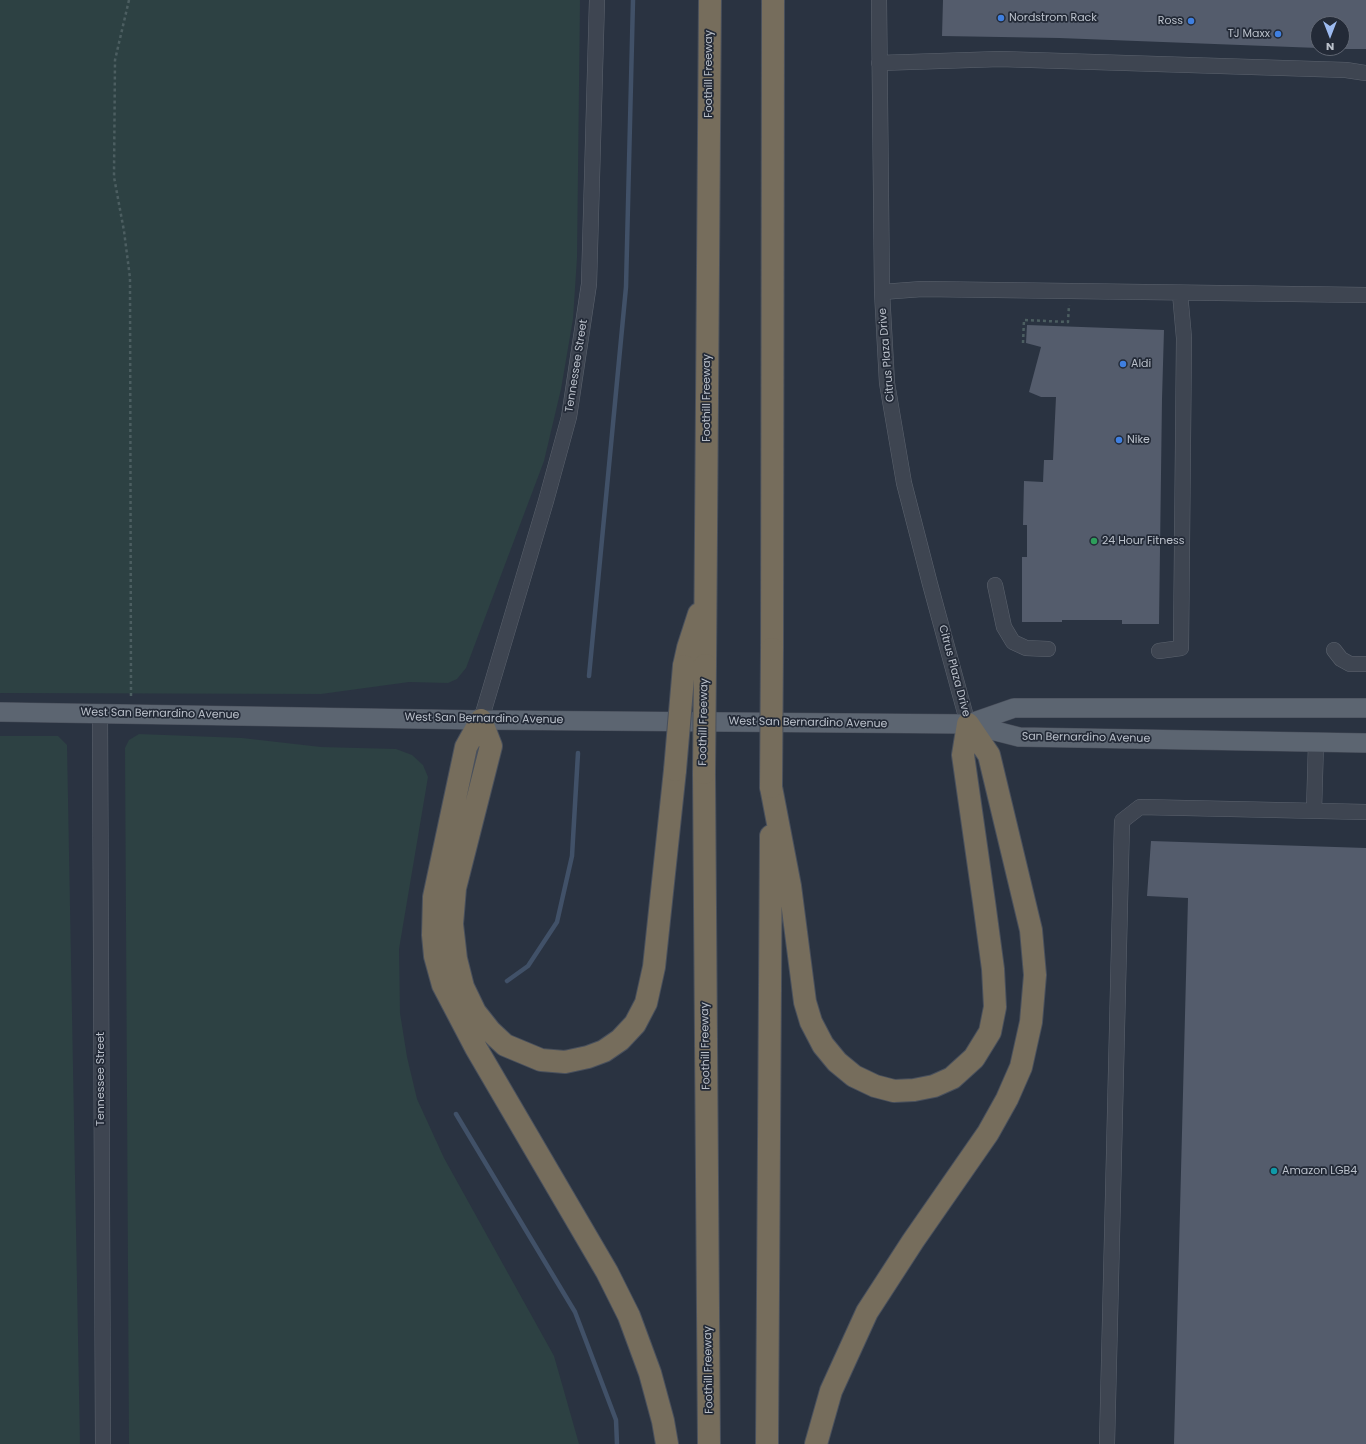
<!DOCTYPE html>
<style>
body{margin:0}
#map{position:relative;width:1366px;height:1444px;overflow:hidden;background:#2a3341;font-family:Poppins,sans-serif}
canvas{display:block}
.north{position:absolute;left:1310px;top:16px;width:40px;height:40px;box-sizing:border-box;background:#232a37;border:1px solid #606672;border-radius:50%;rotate:180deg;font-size:11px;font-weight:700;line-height:16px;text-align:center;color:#bbc1cb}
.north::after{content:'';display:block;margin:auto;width:14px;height:18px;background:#9cbaef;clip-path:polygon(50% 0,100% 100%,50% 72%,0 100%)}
</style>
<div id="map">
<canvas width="1366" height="1444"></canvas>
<div class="north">N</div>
</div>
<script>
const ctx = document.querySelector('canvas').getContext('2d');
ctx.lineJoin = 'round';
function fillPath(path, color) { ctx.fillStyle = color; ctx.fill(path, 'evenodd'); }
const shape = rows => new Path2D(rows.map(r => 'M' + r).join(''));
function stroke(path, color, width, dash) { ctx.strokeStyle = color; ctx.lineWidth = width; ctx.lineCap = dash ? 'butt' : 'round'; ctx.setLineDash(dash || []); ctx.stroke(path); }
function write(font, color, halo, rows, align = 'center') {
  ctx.font = font + ' Poppins,sans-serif'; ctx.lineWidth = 3.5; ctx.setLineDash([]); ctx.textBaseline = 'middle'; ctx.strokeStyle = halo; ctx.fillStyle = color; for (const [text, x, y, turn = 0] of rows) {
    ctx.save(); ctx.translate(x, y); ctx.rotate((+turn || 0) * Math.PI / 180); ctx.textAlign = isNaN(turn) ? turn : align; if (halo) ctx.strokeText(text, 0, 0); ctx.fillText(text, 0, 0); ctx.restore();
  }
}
fillPath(shape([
 [0,0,580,0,577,258,573,319,561,389,544,461,466,668,457,679,448,683,409,682,321,694,0,693],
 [139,734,242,738,321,747,396,749,412,755,423,765,428,777,399,949,400,1013,407,1057,417,1099,444,1158,554,1356,579,1444,129,1444,125,748,129,740],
 [0,736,58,736,67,745,80,1444,0,1444]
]), '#2d4143');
stroke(shape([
 [589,676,626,287,633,0],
 [507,981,528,966,557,922,572,856,578,753],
 [456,1114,575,1312,616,1420,617,1444]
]), '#415168', 4.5);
fillPath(shape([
 [943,0,1366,0,1366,49,1342,49,1342,24,1318,24,1318,48,1059,38,942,36],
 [1027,325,1164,330,1162,399,1159,624,1122,624,1122,620,1062,620,1062,622,1022,622,1022,557,1027,557,1027,525,1023,525,1024,481,1043,482,1044,460,1053,460,1056,397,1041,397,1029,392,1041,347,1026,343],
 [1151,841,1366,848,1366,1444,1174,1444,1188,898,1147,896]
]), '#545c6c');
const minor = shape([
 [879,0,882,292,887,383,904,483,930,584,968,724],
 [879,63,1000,59,1346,70,1366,73],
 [882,292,922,289,1366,295],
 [995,585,1004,627,1013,642,1026,648,1048,649],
 [1334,650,1341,659,1350,664,1366,664],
 [1159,651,1181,648,1184,338,1180,293],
 [100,713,103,1444],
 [481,720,546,501,569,417,589,284,597,0],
 [1314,811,1316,743],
 [1107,1444,1122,821,1140,807,1366,812]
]);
const major = shape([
 [0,712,481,720,968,724,1019,737,1366,743],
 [968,724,1014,708,1366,708]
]);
const highway = shape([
 [772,649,773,0],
 [705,665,710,0],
 [684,666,688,648,699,614],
 [481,720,466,747,434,897,433,935,435,956,443,985,476,1048,607,1272,629,1316,650,1373,663,1421,667,1444],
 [481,720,491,746,455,888,452,924,456,959,463,987,475,1012,490,1031,505,1045,541,1060,565,1062,588,1057,604,1051,620,1040,635,1024,646,1003,654,967,675,770],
 [704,773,709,1444],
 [771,787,790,886,805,1002,811,1022,823,1045,837,1062,854,1076,875,1086,894,1091,914,1090,934,1086,952,1078,974,1058,990,1032,995,1007,993,969,984,902,963,755,968,724],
 [767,1444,771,836],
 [816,1444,831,1391,867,1312,913,1241,988,1133,1007,1099,1021,1067,1031,1022,1035,975,1031,930,989,755,968,724]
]);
stroke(minor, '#5c636e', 16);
stroke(major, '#484e5a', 20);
stroke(highway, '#49505c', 24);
stroke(shape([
 [129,0,115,60,114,177,124,231,130,278,131,698],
 [1023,343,1024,320,1068,322,1069,305]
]), '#4c5e61', 2.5, [3, 3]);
stroke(minor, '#3e4551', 15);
stroke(major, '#5c6571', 19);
stroke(highway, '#766d5c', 22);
const highwayBridge = shape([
 [675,770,684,666],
 [704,773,705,665],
 [771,787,772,649]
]);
stroke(highwayBridge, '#49505c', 24, []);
stroke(highwayBridge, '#766d5c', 22);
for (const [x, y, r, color] of [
 [1001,18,4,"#3f7fe0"],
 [1191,21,4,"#3f7fe0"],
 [1278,34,4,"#3f7fe0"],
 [1123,364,4,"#3f7fe0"],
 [1119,440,4,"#3f7fe0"],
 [1094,541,4,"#2e9e5b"],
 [1274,1171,4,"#0f9aa8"]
]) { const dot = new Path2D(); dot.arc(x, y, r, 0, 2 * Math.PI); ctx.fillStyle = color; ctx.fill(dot); stroke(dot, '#232a37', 1.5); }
write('11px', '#bbc1cb', '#232a37', [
 ["Nordstrom Rack",1009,18],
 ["Ross",1183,21,"right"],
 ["TJ Maxx",1270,34,"right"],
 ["Aldi",1131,364],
 ["Nike",1127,440],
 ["24 Hour Fitness",1102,541],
 ["Amazon LGB4",1282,1171]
], 'left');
write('11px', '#bbc1cb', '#232a37', [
 ["Foothill Freeway",709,74,-90],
 ["Citrus Plaza Drive",887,355,-95],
 ["Tennessee Street",577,366,-81],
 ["Foothill Freeway",707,398,-90],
 ["Citrus Plaza Drive",954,671,75],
 ["West San Bernardino Avenue",160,714,1],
 ["West San Bernardino Avenue",484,719,1],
 ["Foothill Freeway",704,722,-89],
 ["West San Bernardino Avenue",808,723,1],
 ["San Bernardino Avenue",1086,738,1],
 ["Foothill Freeway",706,1046,-91],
 ["Tennessee Street",101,1079,-90],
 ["Foothill Freeway",709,1370,-91]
]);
</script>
